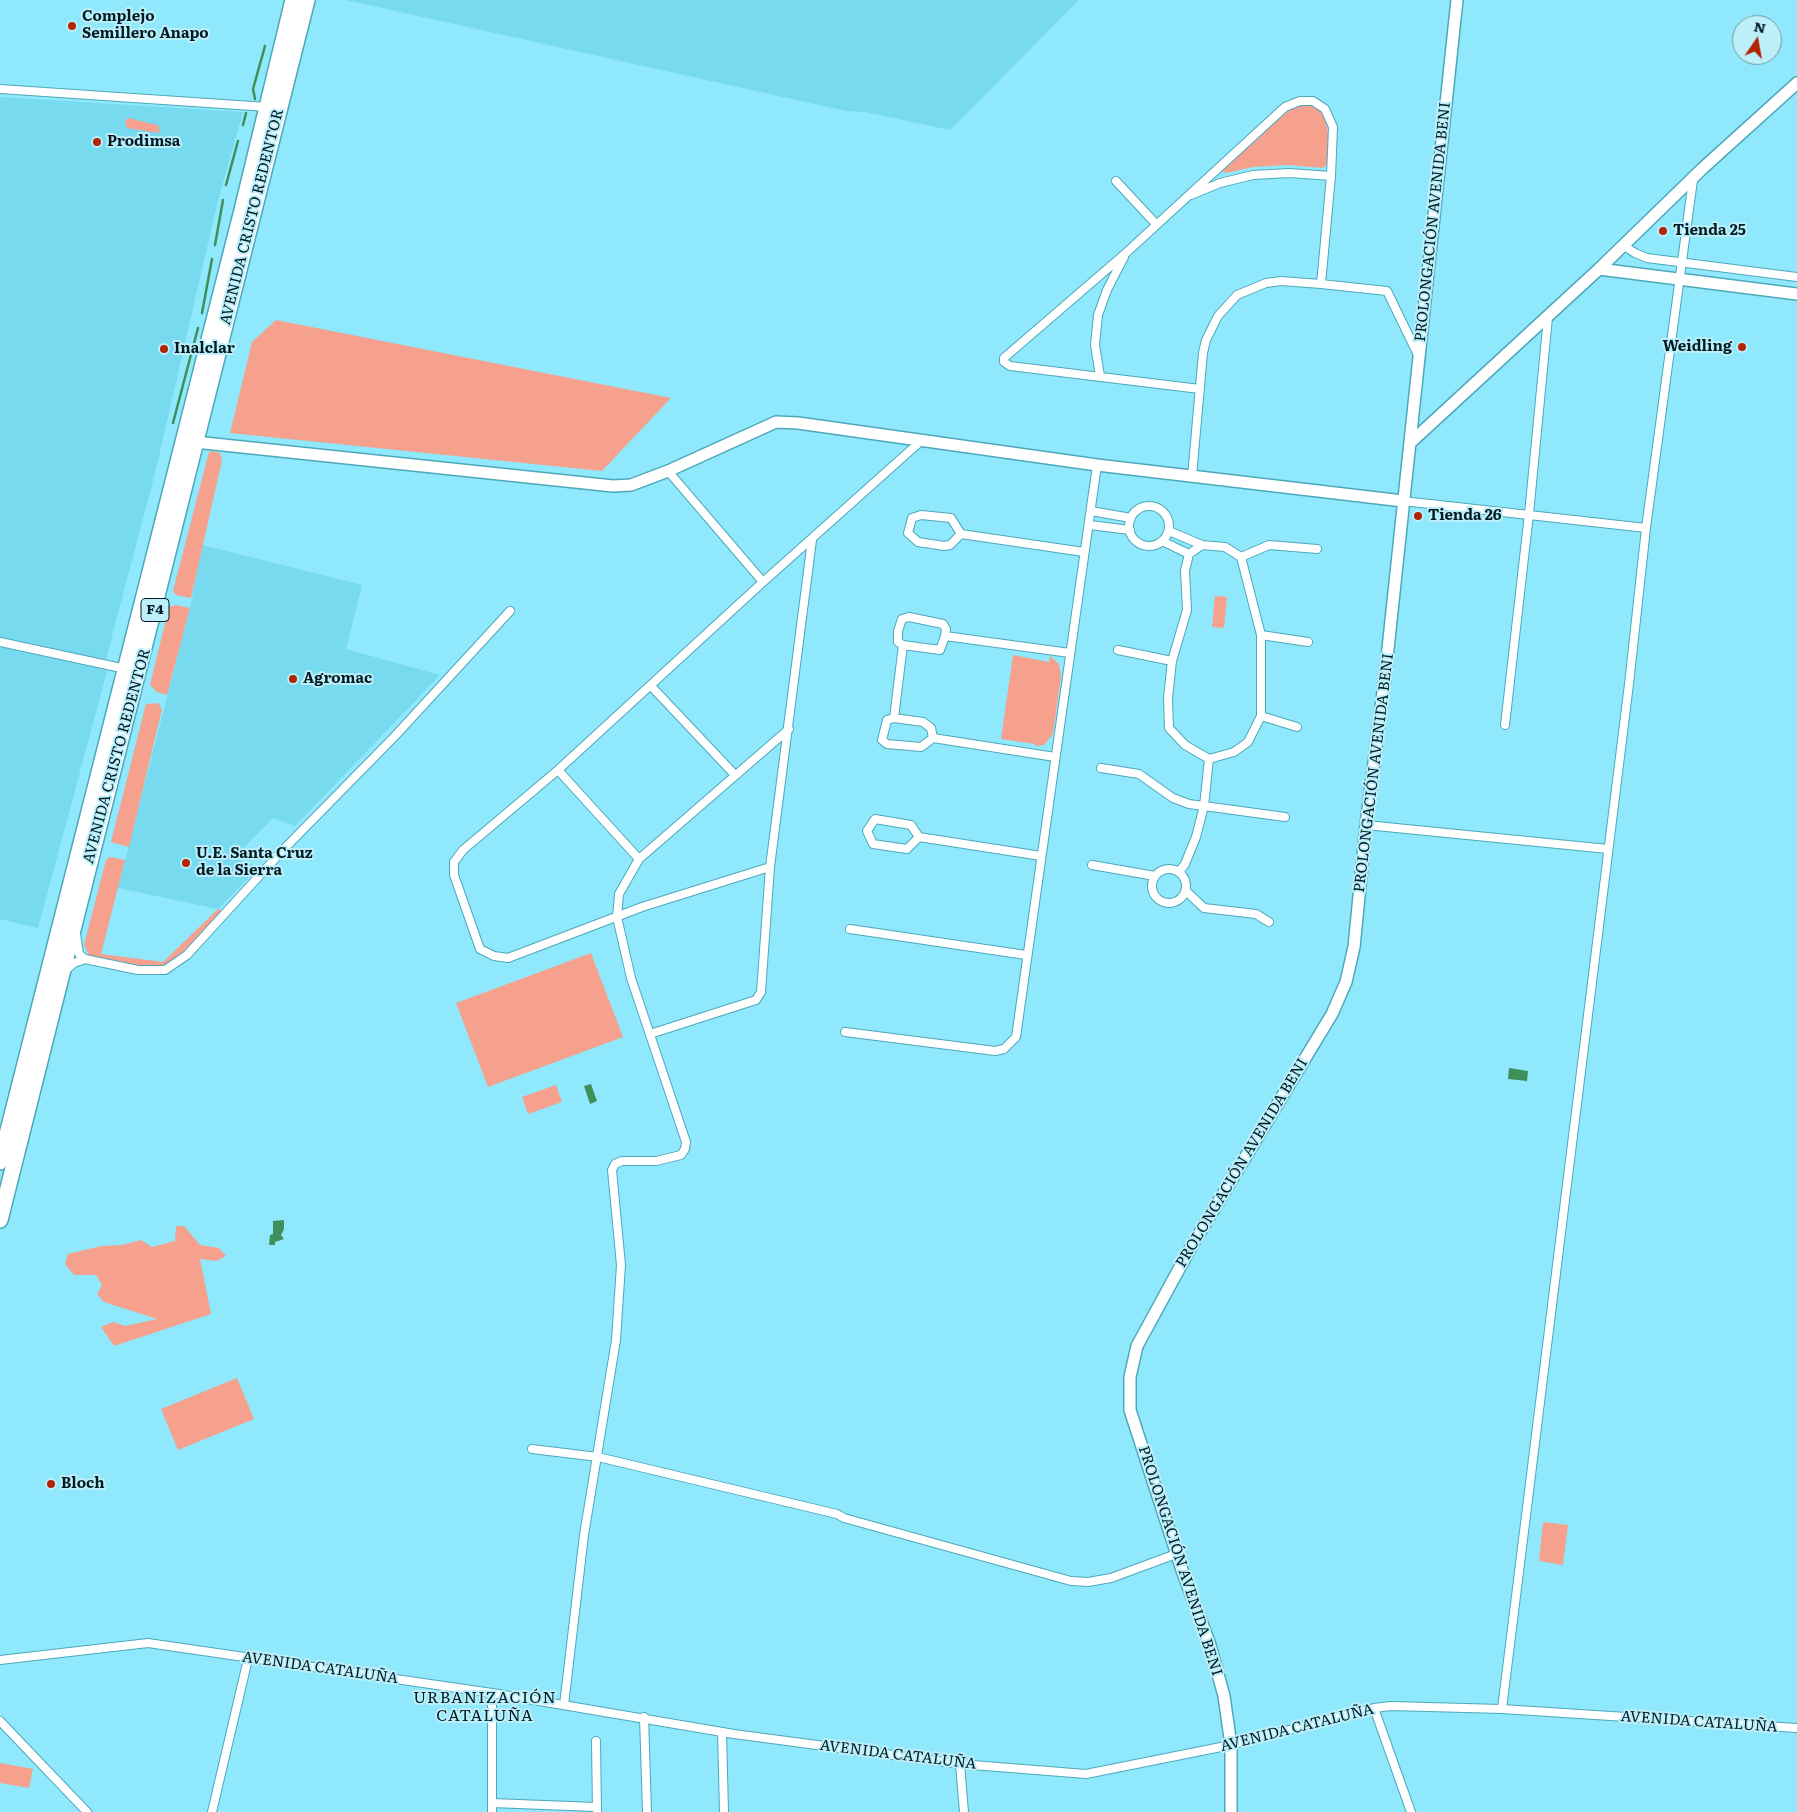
<!DOCTYPE html>
<meta charset="utf-8">
<style>
body{margin:0}
#map{position:relative;width:1797px;height:1812px;overflow:hidden;background:#8fe8fc;font-family:Literata,serif}
canvas{display:block}
.north{position:absolute;left:1732px;top:15px;width:50px;height:50px;box-sizing:border-box;background:#bdeffb;border:1px solid #719ba4;border-radius:50%;rotate:12deg;font-size:14px;font-weight:700;line-height:20px;text-align:center;color:#001c22}
.north::after{content:'';display:block;margin:auto;width:18px;height:22px;background:#b12504;clip-path:polygon(50% 0,100% 100%,50% 72%,0 100%)}
</style>
<div id="map">
<canvas width="1797" height="1812"></canvas>
<div class="north">N</div>
</div>
<script>
const ctx = document.querySelector('canvas').getContext('2d');
ctx.lineJoin = 'round';
function fillPath(path, color) { ctx.fillStyle = color; ctx.fill(path, 'evenodd'); }
const shape = rows => new Path2D(rows.map(r => 'M' + r).join(''));
function stroke(path, color, width, dash) { ctx.strokeStyle = color; ctx.lineWidth = width; ctx.lineCap = dash ? 'butt' : 'round'; ctx.setLineDash(dash || []); ctx.stroke(path); }
function write(font, color, halo, rows, align = 'center') {
  ctx.font = font + ' Literata,serif'; ctx.lineWidth = 4; ctx.setLineDash([]); ctx.textBaseline = 'middle'; ctx.strokeStyle = halo; ctx.fillStyle = color; for (const [text, x, y, turn = 0] of rows) {
    ctx.save(); ctx.translate(x, y); ctx.rotate((+turn || 0) * Math.PI / 180); ctx.textAlign = isNaN(turn) ? turn : align; if (halo) ctx.strokeText(text, 0, 0); ctx.fillText(text, 0, 0); ctx.restore();
  }
}
fillPath(shape([
 [346,0,1079,0,950,130,865,112,846,111],
 [0,97,243,112,217,204,156,469,107,655,106,675,38,928,0,919],
 [202,545,362,585,346,649,440,675,295,826,273,818,234,858,259,867,218,909,118,888,190,608]
]), '#77daef');
fillPath(shape([
 [1297,105,1311,105,1318,108,1325,115,1329,139,1327,164,1323,168,1286,165,1253,167,1226,173,1221,171,1290,108],
 [128,118,157,125,159,126,159,133,127,128,125,122],
 [276,320,671,398,602,471,230,433,252,342],
 [212,451,220,453,222,460,191,598,176,595,173,591,209,452],
 [1215,596,1227,597,1224,628,1212,627],
 [176,605,190,608,167,695,157,692,150,685,169,607],
 [1013,655,1049,662,1050,656,1059,664,1061,676,1053,734,1044,745,1035,746,1035,744,1001,739],
 [158,703,162,709,129,847,111,842,146,704],
 [110,857,125,860,101,954,163,962,218,909,223,911,177,958,166,965,145,967,89,956,84,945,106,860],
 [591,953,623,1037,488,1087,456,1003],
 [556,1085,562,1102,528,1114,522,1097],
 [176,1226,184,1226,200,1245,219,1248,226,1256,217,1261,200,1259,211,1314,114,1346,101,1327,113,1322,125,1326,157,1319,104,1302,97,1294,102,1285,96,1275,74,1275,65,1264,68,1254,101,1246,122,1245,141,1240,152,1247,175,1241],
 [237,1378,254,1419,178,1450,161,1409],
 [1543,1522,1568,1525,1563,1565,1539,1561],
 [0,1763,33,1769,29,1788,0,1783]
]), '#f5a18e');
fillPath(shape([
 [1509,1068,1528,1071,1527,1081,1508,1079],
 [591,1084,597,1101,590,1104,584,1086],
 [284,1220,284,1229,281,1235,284,1239,275,1242,275,1245,269,1245,270,1235,273,1234,273,1221]
]), '#3f8f5b');
stroke(shape([
 [255,99,253,89,265,46],
 [243,125,246,113],
 [226,185,238,141],
 [215,245,223,200],
 [202,313,212,259],
 [173,423,198,328]
]), '#3f8f5b', 2.5);
const street = shape([
 [0,89,267,107],
 [1116,181,1156,224],
 [1191,195,1220,183,1253,175,1289,173,1331,176],
 [1623,245,1635,253,1647,258,1797,277],
 [1321,284,1387,291,1418,355],
 [1100,376,1095,345,1098,315,1107,290,1124,257],
 [668,471,763,582],
 [1192,476,1203,353,1206,340,1218,316,1237,295,1266,283,1281,281,1321,284,1331,176,1333,127,1325,109,1313,101,1300,101,1285,107,1127,252,1004,358,1004,362,1010,366,1200,389],
 [1403,501,1646,528],
 '1129 526a20 20 0 1 1 40 0a20 20 0 1 1-40 0Z',
 [1091,511,1131,518],
 [1090,525,1130,530],
 [1169,531,1202,545,1225,547,1241,557,1261,635,1261,716,1248,742,1234,752,1209,759,1204,806,1196,837,1185,864,1179,872],
 [961,534,950,545,944,546,918,542,908,533,912,518,921,515,951,518,961,534,1084,552],
 [1162,541,1189,554],
 [1202,545,1189,554,1185,571,1187,610,1172,661,1168,698,1169,728,1185,745,1209,759],
 [1241,557,1269,545,1317,549],
 [1261,635,1308,642],
 [945,636,940,650,903,645,898,642,898,631,902,619,909,617,943,624,946,629,945,636,1070,653],
 [0,642,126,669],
 [1118,650,1172,661],
 [651,686,735,775],
 [1261,716,1297,727],
 [894,718,903,645],
 [1505,725,1529,514,1548,317],
 [933,738,931,728,923,722,894,718,887,720,882,740,887,744,921,747,933,738,1055,757],
 [1101,768,1139,774,1173,798,1189,804,1285,817],
 [558,770,639,859],
 [1366,825,1608,849],
 [919,837,907,849,873,844,867,831,875,819,911,825,919,837,1041,856],
 [1092,865,1155,876],
 [770,867,642,907,508,958,494,956,480,949,454,875,454,862,463,850,558,770,763,582,922,440],
 '1152 886a17 17 0 1 1 34 0a17 17 0 1 1-34 0Z',
 [1186,891,1204,908,1256,914,1269,922],
 [850,929,1026,955],
 [76,934,79,954,85,959,138,970,165,970,187,955,281,852,395,736,510,611],
 [66,970,74,963,85,959],
 [845,1032,995,1051,1004,1049,1016,1037,1097,465],
 [650,1034,756,1000,761,992,770,867,812,540],
 [532,1449,598,1457,837,1514,844,1518,1071,1581,1088,1582,1111,1578,1176,1554],
 [0,1660,148,1643,492,1693,734,1734,960,1764,1086,1774,1231,1745,1374,1708,1391,1706,1502,1709,1797,1728],
 [564,1705,584,1535,616,1340,621,1265,612,1170,615,1164,622,1161,656,1161,681,1155,685,1149,686,1142,631,978,617,917,619,894,639,859,789,729],
 [1374,1708,1411,1812],
 [1502,1709,1629,684,1646,528,1693,180],
 [644,1717,647,1812],
 [0,1721,87,1812],
 [722,1732,724,1812],
 [596,1741,597,1811],
 [960,1764,964,1812],
 [492,1803,596,1807],
 [212,1812,248,1659],
 [492,1812,492,1693]
]);
const secondary = shape([
 [1599,269,1797,294],
 [195,442,613,486,631,485,668,471,776,422,798,423,1097,465,1403,501],
 [1410,443,1599,269,1703,168,1797,83],
 [1231,1812,1231,1745,1224,1696,1210,1645,1182,1570,1130,1410,1130,1377,1137,1346,1191,1247,1332,1014,1346,982,1354,947,1366,825,1385,677,1457,0]
]);
const highway = shape([
 [0,1162,242,210,293,0],
 [0,1220,307,0]
]);
stroke(street, '#4da8bb', 10);
stroke(secondary, '#4da8bb', 14);
stroke(highway, '#4da8bb', 18);
stroke(street, '#fff', 8);
stroke(secondary, '#fff', 11);
stroke(highway, '#fff', 15);
for (const [x, y, r, color] of [
 [72,26,5,"#b12504"],
 [97,142,5,"#b12504"],
 [1663,231,5,"#b12504"],
 [1742,347,5,"#b12504"],
 [164,349,5,"#b12504"],
 [1418,516,5,"#b12504"],
 [293,679,5,"#b12504"],
 [186,863,5,"#b12504"],
 [51,1484,5,"#b12504"]
]) { const dot = new Path2D(); dot.arc(x, y, r, 0, 2 * Math.PI); ctx.fillStyle = color; ctx.fill(dot); stroke(dot, '#bdeffb', 2); }
for (const [x, y, w] of [
 [155,610,28]
]) { const box = new Path2D(); box.roundRect(x - w / 2, y - 11.5, w, 23, 4); ctx.fillStyle = '#bdeffb'; ctx.fill(box); stroke(box, '#001c22', 1); }
write('bold 14px', '#001c22', null, [
 ["F4",155,610]
]);
write('bold 15px', '#001c22', '#bdeffb', [
 ["Complejo",82,17],
 ["Semillero Anapo",82,34],
 ["Prodimsa",107,142],
 ["Tienda 25",1673,231],
 ["Weidling",1732,347,"right"],
 ["Inalclar",174,349],
 ["Tienda 26",1428,516],
 ["Agromac",303,679],
 ["U.E. Santa Cruz",196,854],
 ["de la Sierra",196,871],
 ["Bloch",61,1484]
], 'left');
write('15px', '#001c22', '#bdeffb', [
 ["AVENIDA CRISTO REDENTOR",252,217,-76],
 ["PROLONGACIÓN AVENIDA BENI",1433,222,-84],
 ["AVENIDA CRISTO REDENTOR",117,756,-75],
 ["PROLONGACIÓN AVENIDA BENI",1374,773,-83],
 ["PROLONGACIÓN AVENIDA BENI",1242,1163,-59],
 ["PROLONGACIÓN AVENIDA BENI",1180,1561,72],
 ["AVENIDA CATALUÑA",320,1668,8],
 ["AVENIDA CATALUÑA",1699,1722,4],
 ["AVENIDA CATALUÑA",1297,1728,-14],
 ["AVENIDA CATALUÑA",898,1755,7]
]);
ctx.letterSpacing = '1px';
write('16px', '#001c22', '#bdeffb', [
 ["URBANIZACIÓN",485,1698],
 ["CATALUÑA",485,1716]
]);
ctx.letterSpacing = '0px';
</script>
